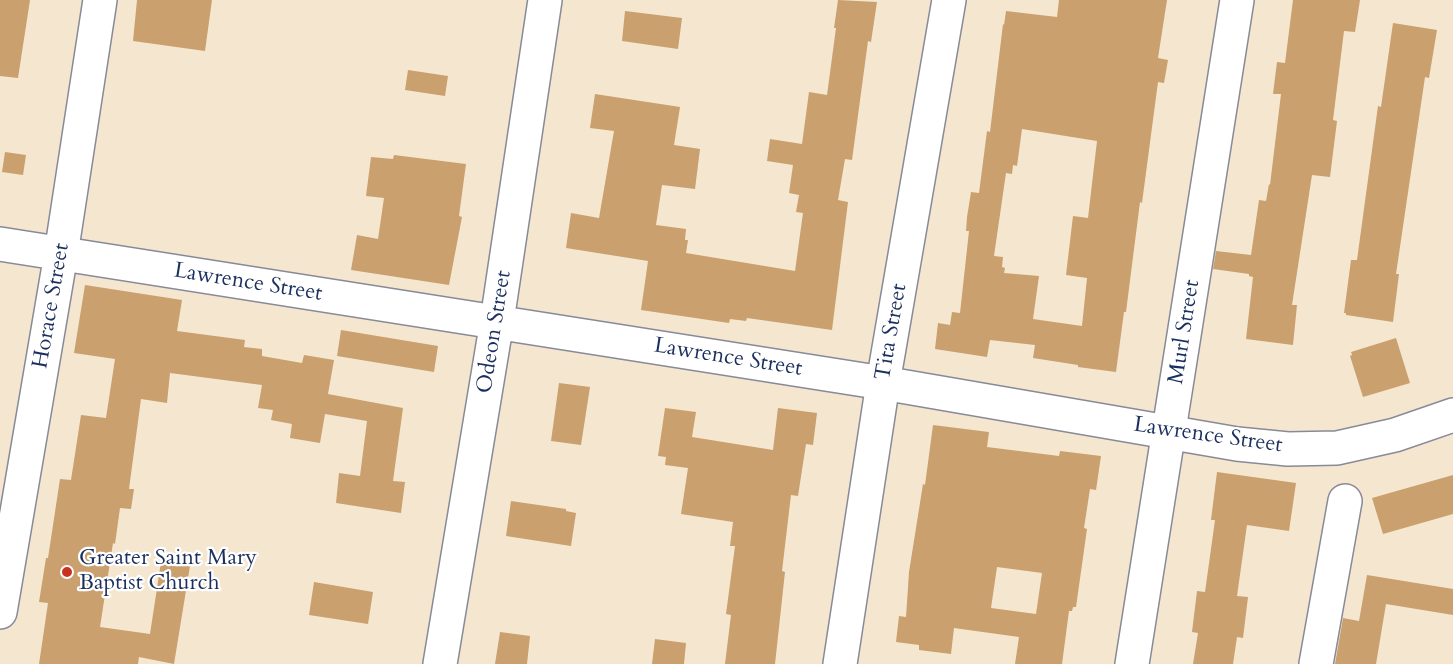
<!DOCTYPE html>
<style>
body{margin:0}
canvas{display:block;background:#f5e6d0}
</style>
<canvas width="1453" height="664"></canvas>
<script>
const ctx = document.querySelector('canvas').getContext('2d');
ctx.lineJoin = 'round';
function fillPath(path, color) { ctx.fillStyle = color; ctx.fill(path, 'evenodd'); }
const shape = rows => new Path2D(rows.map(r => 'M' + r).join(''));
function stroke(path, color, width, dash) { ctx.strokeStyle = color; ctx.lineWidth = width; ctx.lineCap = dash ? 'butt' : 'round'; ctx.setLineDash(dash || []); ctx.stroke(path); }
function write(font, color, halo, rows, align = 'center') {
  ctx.font = font + ' Cardo,serif'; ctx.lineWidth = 4.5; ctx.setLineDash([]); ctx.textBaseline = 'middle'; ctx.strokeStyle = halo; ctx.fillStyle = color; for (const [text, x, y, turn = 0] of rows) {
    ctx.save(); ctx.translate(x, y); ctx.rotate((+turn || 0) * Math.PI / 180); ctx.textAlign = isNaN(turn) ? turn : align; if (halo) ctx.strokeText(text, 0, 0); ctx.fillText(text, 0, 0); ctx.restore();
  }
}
fillPath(shape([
 [0,0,30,0,18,78,0,76],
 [137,0,212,0,205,51,133,41],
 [838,0,877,2,871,42,868,41,852,160,845,159,838,200,848,202,832,330,747,318,746,321,730,319,729,323,641,310,648,261,566,248,571,213,599,218,614,131,590,128,595,94,680,107,674,145,700,149,695,189,662,185,656,225,686,229,685,240,688,240,686,253,795,271,803,213,796,212,799,195,789,193,793,165,767,161,770,139,802,144,809,92,827,95,836,28,834,28],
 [1059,0,1167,0,1158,58,1168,60,1164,83,1158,82,1142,203,1140,202,1126,312,1124,312,1116,372,1078,367,1078,365,1033,358,1035,345,990,340,987,357,935,349,938,323,950,325,952,312,960,313,969,231,966,231,967,217,971,192,979,193,987,131,990,132,1003,24,1004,25,1006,11,1057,17],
 [1022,129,1097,141,1088,218,1073,216,1066,275,1087,278,1082,326,1033,319,1039,276,1004,273,1005,268,1002,267,1003,257,994,256,1006,173,1012,174,1013,165,1017,166],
 [1293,0,1360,0,1355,32,1344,31,1333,120,1337,121,1330,177,1312,175,1292,305,1297,305,1293,345,1246,339,1253,277,1249,276,1249,274,1213,269,1216,251,1251,255,1259,200,1266,201,1269,184,1270,185,1281,94,1273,94,1277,62,1285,63],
 [625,11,682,18,678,49,622,41],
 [1393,23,1437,30,1429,78,1425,77,1396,274,1399,274,1393,322,1346,315,1346,313,1344,313,1351,260,1357,260,1378,106,1381,107],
 [408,70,448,76,445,96,405,90],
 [5,152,26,155,23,175,2,172],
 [394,155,466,164,459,216,462,217,449,285,351,270,357,235,378,239,384,198,366,196,371,157,393,159],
 [85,285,182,300,177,331,245,340,244,347,262,349,262,356,302,363,304,355,334,360,328,394,403,408,393,481,405,482,401,513,336,503,339,473,360,476,367,421,325,414,320,443,290,438,292,424,271,420,273,410,258,408,262,385,170,373,167,403,141,399,129,489,134,489,131,509,120,508,115,544,113,543,100,627,150,634,161,562,190,566,174,664,139,657,138,664,39,664,48,603,39,602,46,558,48,558,60,479,71,480,81,415,106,418,115,359,74,353],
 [341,330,438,346,434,372,337,356],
 [1396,338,1410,383,1363,397,1350,356,1352,355,1351,352],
 [559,383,590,387,581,445,551,441],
 [665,408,696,412,692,437,773,450,778,408,817,413,813,445,806,444,798,496,791,495,782,571,785,572,775,664,725,664,731,615,726,614,735,546,730,546,733,522,681,514,688,468,665,465,666,457,658,456],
 [933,425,989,432,987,447,1059,456,1060,451,1101,456,1096,490,1090,489,1084,528,1087,529,1076,607,1073,607,1072,611,1069,611,1062,664,1015,664,1019,637,954,628,951,654,919,650,919,645,896,642,899,616,906,617,909,572,923,484,925,485],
 [997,567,1042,573,1036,614,991,608],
 [1217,472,1296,483,1289,531,1247,525,1237,596,1248,597,1243,638,1237,637,1233,664,1193,664,1198,633,1192,632,1197,591,1205,592,1215,520,1211,520],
 [1453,475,1453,514,1383,534,1372,498],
 [511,501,566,509,566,511,576,513,571,546,506,536],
 [1367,575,1453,589,1453,615,1386,604,1376,664,1335,664,1343,618,1359,621],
 [314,582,373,592,368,624,309,615],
 [500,632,530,636,527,664,495,664],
 [655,639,686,643,684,664,652,664]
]), '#caa06e');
const minor = shape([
 [0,244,883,383,1237,444,1288,449,1337,448,1395,435,1453,415],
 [0,612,61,254,100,0],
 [440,664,497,321,545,0],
 [840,664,883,383,949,0],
 [1132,664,1237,0],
 [1316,664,1345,501]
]);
stroke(minor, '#888a97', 36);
stroke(minor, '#fff', 33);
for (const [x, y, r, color] of [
 [67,572,6,"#c8321e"]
]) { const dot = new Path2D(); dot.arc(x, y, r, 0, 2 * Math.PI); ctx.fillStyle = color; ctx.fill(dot); stroke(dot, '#fff', 2); }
write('22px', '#1b2f5e', '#fff', [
 ["Lawrence Street",248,283,9],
 ["Horace Street",52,306,-80],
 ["Odeon Street",495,332,-81],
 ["Tita Street",892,332,-80],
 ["Murl Street",1185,332,-81],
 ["Lawrence Street",728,358,9],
 ["Lawrence Street",1208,436,8]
]);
write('22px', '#1b2f5e', '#fff', [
 ["Greater Saint Mary",79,559],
 ["Baptist Church",79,584]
], 'left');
</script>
